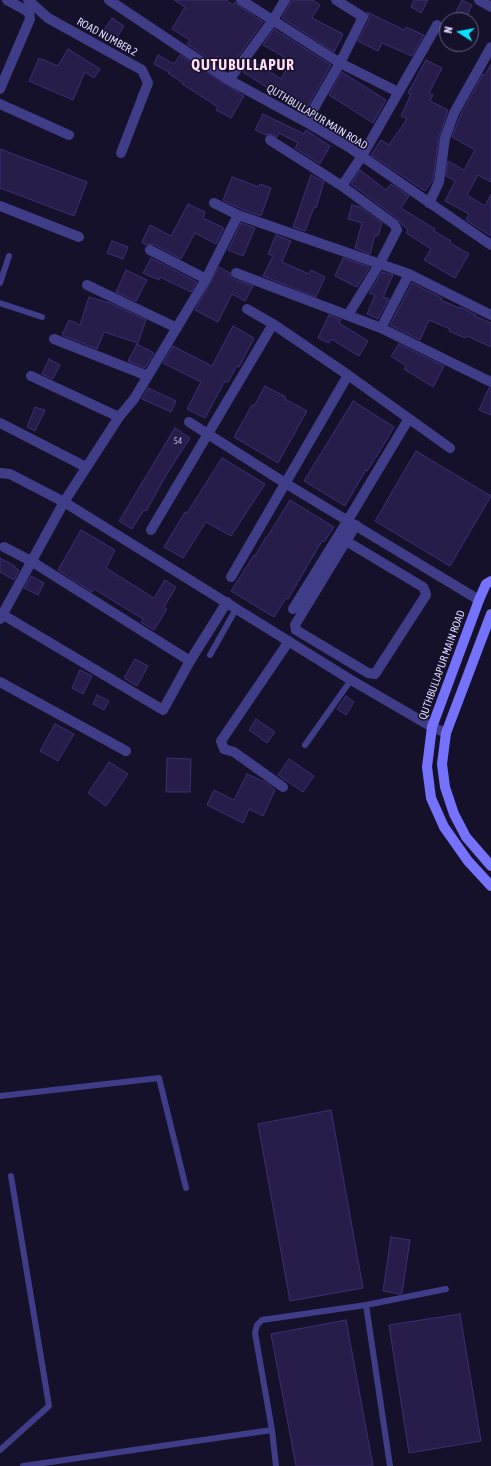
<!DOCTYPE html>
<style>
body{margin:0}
#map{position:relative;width:491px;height:1466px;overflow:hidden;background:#15112a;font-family:"Asap Condensed",sans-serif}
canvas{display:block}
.north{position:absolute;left:439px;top:12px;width:40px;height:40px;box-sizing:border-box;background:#15112a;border:1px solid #65617f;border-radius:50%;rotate:281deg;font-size:11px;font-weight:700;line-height:16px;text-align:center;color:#dedaff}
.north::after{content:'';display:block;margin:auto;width:14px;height:18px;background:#08e4fc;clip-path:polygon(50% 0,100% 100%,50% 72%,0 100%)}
</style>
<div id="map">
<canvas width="491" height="1466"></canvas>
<div class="north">N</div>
</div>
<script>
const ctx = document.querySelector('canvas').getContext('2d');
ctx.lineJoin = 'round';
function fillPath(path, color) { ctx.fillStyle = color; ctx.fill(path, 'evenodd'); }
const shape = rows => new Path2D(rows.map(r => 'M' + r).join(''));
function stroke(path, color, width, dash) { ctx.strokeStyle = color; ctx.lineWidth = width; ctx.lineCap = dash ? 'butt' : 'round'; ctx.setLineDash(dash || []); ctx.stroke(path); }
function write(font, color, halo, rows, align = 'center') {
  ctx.font = font + ' "Asap Condensed",sans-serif'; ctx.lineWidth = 3; ctx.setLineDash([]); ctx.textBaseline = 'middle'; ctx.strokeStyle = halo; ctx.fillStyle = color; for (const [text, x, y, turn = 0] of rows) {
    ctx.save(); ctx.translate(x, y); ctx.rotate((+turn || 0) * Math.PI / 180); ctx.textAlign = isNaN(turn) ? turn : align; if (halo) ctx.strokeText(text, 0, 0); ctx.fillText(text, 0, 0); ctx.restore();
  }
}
const building = shape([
 [174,0,226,0,233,5,235,2,238,5,263,22,232,65,217,56,214,62,187,44,190,40,172,29,185,7,174,0],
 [292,0,313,0,320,5,312,18,343,34,334,52,282,18,292,0],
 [414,0,428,0,421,13,411,7,414,0],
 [462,0,472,5,465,20,452,20,462,0],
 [367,12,404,30,406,27,424,35,412,56,382,43,378,51,358,41,369,20,369,16,367,12],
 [112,18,124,26,115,41,102,32,112,18],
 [274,29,331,65,305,111,273,93,274,92,243,72,252,60,281,79,291,61,263,45,274,29],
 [68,49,100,69,94,78,85,72,73,100,29,81,39,58,58,66,68,49],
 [158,55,174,64,180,55,244,96,231,118,216,110,218,107,182,84,183,83,168,73,169,72,154,64,158,55],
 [426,60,442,68,429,93,433,95,430,101,448,110,439,137,433,180,425,191,371,155,381,140,389,145,407,119,401,116,411,94,408,93,426,60],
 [491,64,491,182,478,175,467,195,485,206,491,194,491,236,466,220,469,214,445,201,455,181,446,176,448,161,464,170,475,150,452,137,460,116,483,74,485,75,491,64],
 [342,72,386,100,373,123,329,95,342,72],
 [263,114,304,134,306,130,330,146,320,164,295,148,298,143,279,133,277,137,271,134,266,135,255,130,263,114],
 [0,149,87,182,74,216,0,188,0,149],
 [360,170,386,190,391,184,409,196,401,208,435,229,434,231,451,241,450,243,469,254,455,278,424,260,431,249,406,233,408,229,402,225,398,219,351,184,360,170],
 [311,175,324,182,316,208,314,207,305,231,293,227,311,175],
 [232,177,259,187,260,184,271,188,261,216,241,209,223,200,232,177],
 [188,204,205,212,203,218,224,228,216,244,195,233,181,259,153,244,146,245,142,242,150,225,171,236,188,204],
 [352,205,360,207,382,223,378,236,375,235,370,254,355,248,362,223,348,219,352,205],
 [241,223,255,228,243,256,228,250,241,223],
 [276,235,291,241,282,262,309,274,311,270,325,277,316,297,263,276,273,256,268,254,276,235],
 [112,241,128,247,123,259,107,253,112,241],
 [151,258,197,282,191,292,160,277,159,280,143,273,151,258],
 [343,258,370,267,357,287,335,276,343,258],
 [219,267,230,273,231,277,233,279,253,286,245,301,232,294,218,322,195,310,219,267],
 [126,270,147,280,136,301,116,292,126,270],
 [382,272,393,275,383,297,389,299,378,319,367,314,375,295,369,293,382,272],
 [412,283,442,298,441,300,459,308,460,307,476,315,475,316,491,323,491,347,467,336,465,338,449,331,450,329,429,320,420,340,390,325,412,283],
 [89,297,110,303,146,320,138,343,104,332,97,349,62,335,69,320,80,325,89,297],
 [329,315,341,320,339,323,368,341,359,356,331,339,329,343,318,338,329,315],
 [233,326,254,338,239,367,237,366,228,382,225,381,205,418,187,409,201,382,163,363,173,346,212,366,233,326],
 [137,344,154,353,145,368,128,361,137,344],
 [399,344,444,366,433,387,404,369,406,366,391,356,399,344],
 [49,359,60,365,53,379,42,374,49,359],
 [265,386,286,397,285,399,307,411,278,463,234,437,252,405,254,406,265,386],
 [148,388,176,401,171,412,142,399,148,388],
 [489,388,491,388,491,415,479,410,489,388],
 [353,401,394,427,378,454,367,471,366,470,345,506,304,481,353,401],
 [35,407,45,410,35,431,27,427,35,407],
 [175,428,190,438,168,472,146,511,144,510,132,529,119,521,175,428],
 [416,451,491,496,450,566,375,521,416,451],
 [222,458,265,484,231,536,206,522,183,558,164,547,185,512,187,513,222,458],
 [290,500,334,527,324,542,322,541,288,599,286,598,274,617,231,591,254,555,255,556,266,537,267,537,290,500],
 [81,530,115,550,106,568,154,598,165,580,176,587,164,607,167,609,154,630,141,622,143,619,94,589,92,592,58,570,81,530],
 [0,558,15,566,14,567,19,570,14,580,0,572,0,558],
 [31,576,44,583,38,595,24,588,31,576],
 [135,659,148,666,137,686,124,678,135,659],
 [80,670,92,676,83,694,72,688,80,670],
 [97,695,109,701,104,710,93,704,97,695],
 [346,696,354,702,346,715,337,709,346,696],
 [256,719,275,732,267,743,249,730,256,719],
 [55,724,74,734,58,761,40,751,55,724],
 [167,758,191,759,190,792,166,792,167,758],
 [289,759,314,776,303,792,278,775,289,759],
 [109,762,128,774,106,806,88,793,109,762],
 [247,774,267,783,275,790,263,816,249,809,243,823,207,805,214,790,234,800,247,774],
 [331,1110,363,1288,290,1301,258,1124,331,1110],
 [391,1237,410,1240,402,1293,400,1294,383,1291,391,1237],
 [460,1314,481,1441,409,1453,389,1325,460,1314],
 [346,1320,373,1466,296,1466,271,1334,346,1320]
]);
fillPath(building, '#261d4b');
stroke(building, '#3d2f76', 1);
stroke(shape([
 [0,283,9,256],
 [0,303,42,317],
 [210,655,236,609],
 [305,745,351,680],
 [0,1096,159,1078,186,1188],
 [366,1305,390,1466],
 [0,1450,49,1406,11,1176],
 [23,1466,272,1430],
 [276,1466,272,1430,255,1333,257,1325,262,1320,366,1305,446,1289]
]), '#3f3d88', 6);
stroke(shape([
 [28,0,48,18,142,70,148,83,121,153],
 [109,0,229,80,306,122,347,146,491,245],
 [241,0,340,63,398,92],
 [479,0,491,7],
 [229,80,273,20,285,0],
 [0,89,30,19,29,12,7,0],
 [0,104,69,135],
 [306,122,340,63,363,17,336,0],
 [270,140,342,186,362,156,437,25],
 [342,186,394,224,397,230,380,263,348,315],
 [214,203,238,215,409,274,491,315],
 [429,203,439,182,445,138,454,113,491,47],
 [0,206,79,237],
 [150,250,206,279],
 [236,273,381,328,491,382],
 [87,285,177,328],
 [247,309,273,324,348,375,450,448],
 [381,328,409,274],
 [54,339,148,376],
 [31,376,119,417],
 [189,422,285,483,479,600],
 [0,423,86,467],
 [0,473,10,474,64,502,351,680,432,727,446,733],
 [151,530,273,324],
 [346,541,423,587,425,591,426,595,375,674,368,673,296,630,295,625,346,541,356,525],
 [4,547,31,561,190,661],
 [231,577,348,375],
 [293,609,348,520,408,420],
 [0,613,163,710,190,661,227,602],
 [0,619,64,502,119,417,134,399,206,279,238,215],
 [0,682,126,751],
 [283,787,234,752,224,749,221,741,289,641]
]), '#3f3d88', 10);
stroke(shape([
 [491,581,486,584,479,600,432,727,427,767,431,798,444,827,468,861,491,886],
 [491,614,446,733,442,764,445,787,454,814,466,837,491,866]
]), '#7572fe', 10);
write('9px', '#b0abd2', null, [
 ["54",178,441]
]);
write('11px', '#dedaff', '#15112a', [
 ["ROAD NUMBER 2",107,37,29],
 ["QUTHBULLAPUR MAIN ROAD",317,117,31],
 ["QUTHBULLAPUR MAIN ROAD",442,665,-70]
]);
ctx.letterSpacing = '1px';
write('bold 15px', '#ffdcf2', '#15112a', [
 ["QUTUBULLAPUR",243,65]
]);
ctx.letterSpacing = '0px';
</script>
